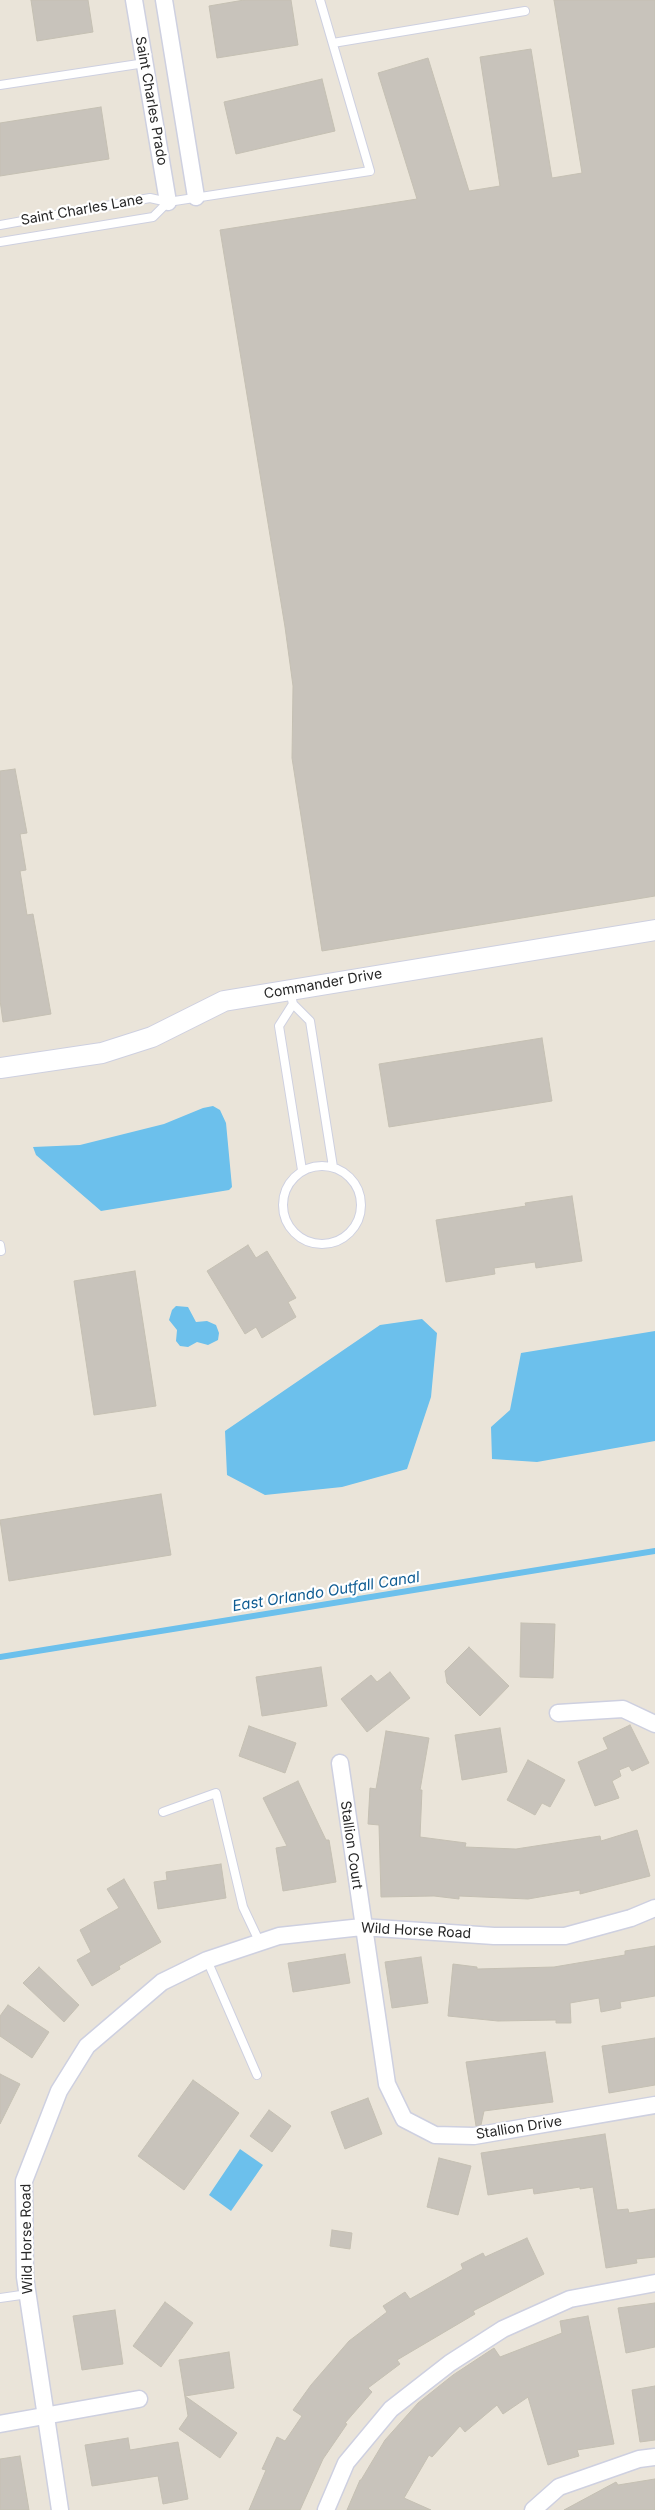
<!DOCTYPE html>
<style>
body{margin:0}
canvas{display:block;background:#eae4d9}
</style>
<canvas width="655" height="2510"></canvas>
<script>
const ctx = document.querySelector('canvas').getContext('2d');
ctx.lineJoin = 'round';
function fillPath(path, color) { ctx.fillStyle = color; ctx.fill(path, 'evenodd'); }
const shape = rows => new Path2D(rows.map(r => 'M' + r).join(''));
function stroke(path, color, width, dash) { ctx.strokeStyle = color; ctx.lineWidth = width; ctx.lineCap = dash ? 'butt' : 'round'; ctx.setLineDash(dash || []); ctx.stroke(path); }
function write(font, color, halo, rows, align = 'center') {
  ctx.font = font + ' Inter,sans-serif'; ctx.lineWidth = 4.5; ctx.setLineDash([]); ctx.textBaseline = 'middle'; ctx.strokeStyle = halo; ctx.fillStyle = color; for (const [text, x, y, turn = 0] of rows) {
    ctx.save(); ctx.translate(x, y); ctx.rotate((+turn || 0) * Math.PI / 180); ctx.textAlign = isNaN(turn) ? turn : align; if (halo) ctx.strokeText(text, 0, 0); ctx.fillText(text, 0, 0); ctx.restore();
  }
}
fillPath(shape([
 [213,1106,220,1110,226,1123,232,1187,229,1190,101,1211,36,1155,33,1147,80,1145,164,1124,203,1108],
 [176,1306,188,1307,196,1322,207,1321,216,1325,219,1333,218,1340,208,1345,197,1342,188,1347,180,1346,176,1341,177,1330,169,1320,172,1310],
 [422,1319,437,1333,431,1397,407,1469,342,1487,265,1495,227,1475,225,1431,380,1325],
 [655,1331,655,1441,537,1462,492,1459,491,1427,510,1410,521,1353],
 [240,2149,263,2165,231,2211,209,2195]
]), '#6cc0ec');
stroke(shape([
 [0,1657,655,1551]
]), '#6cc0ec', 6);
const building = shape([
 [31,0,88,0,93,32,37,41,31,0],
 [244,0,291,0,298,45,217,58,209,6,244,0],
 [554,0,655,0,655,896,322,951,292,758,293,686,285,627,220,230,417,199,378,73,428,58,469,191,500,186,480,57,531,49,552,178,582,173,554,0],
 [322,79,335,131,236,154,224,102,322,79],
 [101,107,109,159,0,176,0,123,101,107],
 [15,769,27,833,20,834,26,870,20,871,27,915,33,914,51,1014,3,1022,0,1000,0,771,15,769],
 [542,1038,552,1101,389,1127,379,1064,542,1038],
 [572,1196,582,1261,536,1268,535,1262,494,1268,495,1274,446,1282,436,1220,526,1206,525,1203,572,1196],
 [248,1245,256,1258,267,1251,296,1298,288,1302,296,1317,262,1338,256,1327,245,1334,207,1271,248,1245],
 [135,1271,156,1406,94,1415,74,1281,135,1271],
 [161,1494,171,1555,9,1581,0,1520,161,1494],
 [521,1623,555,1624,553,1678,520,1677,521,1623],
 [469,1647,509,1686,480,1716,447,1683,445,1671,469,1647],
 [321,1667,327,1706,262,1716,256,1677,321,1667],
 [390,1672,410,1698,367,1732,341,1699,371,1675,377,1682,390,1672],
 [630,1725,649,1763,632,1771,629,1766,619,1770,621,1776,612,1781,619,1798,595,1806,578,1762,608,1749,603,1738,630,1725],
 [249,1726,296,1743,285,1773,239,1756,249,1726],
 [500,1728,507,1772,462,1780,455,1735,500,1728],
 [386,1731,429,1738,420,1790,422,1790,420,1837,466,1843,465,1847,516,1849,600,1836,601,1841,637,1830,650,1876,580,1894,580,1890,528,1899,459,1896,459,1899,434,1896,381,1897,379,1825,368,1824,370,1788,376,1789,386,1731],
 [528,1760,565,1780,550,1807,542,1803,535,1815,507,1800,528,1760],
 [298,1781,326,1840,329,1840,336,1882,283,1891,276,1848,287,1846,263,1798,298,1781],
 [221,1864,226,1898,158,1909,154,1882,167,1880,166,1872,221,1864],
 [124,1879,161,1942,119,1966,120,1969,92,1986,77,1960,91,1952,80,1930,119,1908,107,1889,124,1879],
 [655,1946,655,1996,620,2002,621,2008,601,2012,599,1998,570,2003,571,2023,556,2023,556,2020,498,2021,448,2016,453,1964,477,1967,477,1969,554,1967,625,1955,625,1951,655,1946],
 [345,1954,350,1983,293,1992,288,1963,345,1954],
 [421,1957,428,2003,392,2008,385,1962,421,1957],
 [39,1967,79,2005,64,2022,23,1983,39,1967],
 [8,2005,49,2032,32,2058,0,2036,0,2016,8,2005],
 [655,2038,655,2085,609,2093,602,2046,655,2038],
 [545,2052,553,2102,484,2111,481,2125,476,2126,466,2062,545,2052],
 [0,2074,20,2084,0,2124,0,2074],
 [193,2080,239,2113,184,2190,138,2156,193,2080],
 [368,2098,382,2134,345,2149,331,2112,368,2098],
 [269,2110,291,2126,272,2152,250,2136,269,2110],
 [605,2134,617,2210,628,2209,629,2213,655,2209,655,2257,636,2259,637,2263,606,2268,593,2187,580,2189,580,2187,534,2194,533,2188,488,2195,481,2153,605,2134],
 [439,2158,471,2166,458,2215,427,2207,439,2158],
 [332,2230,352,2233,350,2249,330,2246,332,2230],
 [527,2238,544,2274,473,2311,475,2314,397,2360,400,2364,368,2388,372,2392,345,2423,347,2424,323,2459,300,2510,249,2510,266,2470,262,2469,277,2437,285,2441,302,2416,293,2410,311,2385,349,2341,387,2312,383,2306,405,2292,410,2299,463,2269,461,2264,483,2253,485,2257,527,2238],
 [165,2302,193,2323,161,2367,133,2346,165,2302],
 [655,2303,655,2347,626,2353,618,2308,655,2303],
 [115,2310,123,2364,82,2370,73,2316,115,2310],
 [588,2316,614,2444,577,2450,579,2456,548,2465,528,2397,503,2414,497,2405,465,2432,460,2426,432,2457,429,2455,404,2498,431,2510,347,2510,360,2480,361,2480,385,2440,418,2403,453,2375,494,2348,500,2357,562,2333,560,2321,588,2316],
 [229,2352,234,2388,185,2396,237,2433,220,2458,179,2429,188,2416,179,2360,229,2352],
 [655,2386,655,2440,640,2442,632,2390,655,2386],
 [128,2438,130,2450,178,2442,188,2499,163,2504,158,2476,92,2486,85,2445,128,2438],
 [20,2456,29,2510,0,2510,0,2459,20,2456],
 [655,2479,655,2510,564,2510,616,2482,618,2485,655,2479]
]);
fillPath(building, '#c8c3bb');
stroke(building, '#c5c0b3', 1);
const service = shape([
 [333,43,525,11],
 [0,85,145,63],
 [0,225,150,198,168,202,370,171,320,0],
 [0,242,153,217,168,202],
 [290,991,293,1004,310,1021,333,1167],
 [293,1004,279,1026,302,1170],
 '283 1205a39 39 0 1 1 78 0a39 39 0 1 1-78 0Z',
 [0,1245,1,1251],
 [163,1812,216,1793,243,1907,260,1943],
 [207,1960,257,2075],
 [0,2298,28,2294]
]);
const minor = shape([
 [134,0,168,202],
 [164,0,196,197],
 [558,1713,623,1709,655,1724],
 [340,1763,387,2084,404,2119,435,2135,474,2136,655,2105],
 [0,2424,139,2399],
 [60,2510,25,2277,24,2181,59,2091,87,2046,162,1982,207,1960,279,1936,362,1927,494,1936,565,1936,631,1918,655,1908],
 [326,2510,346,2463,391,2409,450,2363,503,2329,570,2299,655,2283],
 [533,2510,559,2487,639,2459,655,2457]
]);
const tertiary = shape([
 [0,1068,102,1053,152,1037,224,1001,655,930]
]);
stroke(service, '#ced0e0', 10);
stroke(minor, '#ced0e0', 19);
stroke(tertiary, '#ced0e0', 22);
stroke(service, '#fff', 8);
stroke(minor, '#fff', 16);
stroke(tertiary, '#fff', 20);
write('14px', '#272727', '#fff', [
 ["Saint Charles Prado",151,101,80],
 ["Saint Charles Lane",82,210,-10],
 ["Commander Drive",323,984,-10],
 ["Stallion Court",351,1845,82],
 ["Wild Horse Road",416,1931,3],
 ["Stallion Drive",519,2128,-9],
 ["Wild Horse Road",27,2239,-91]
]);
write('italic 15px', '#0f5c93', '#fff', [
 ["East Orlando Outfall Canal",326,1592,-9]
]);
</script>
